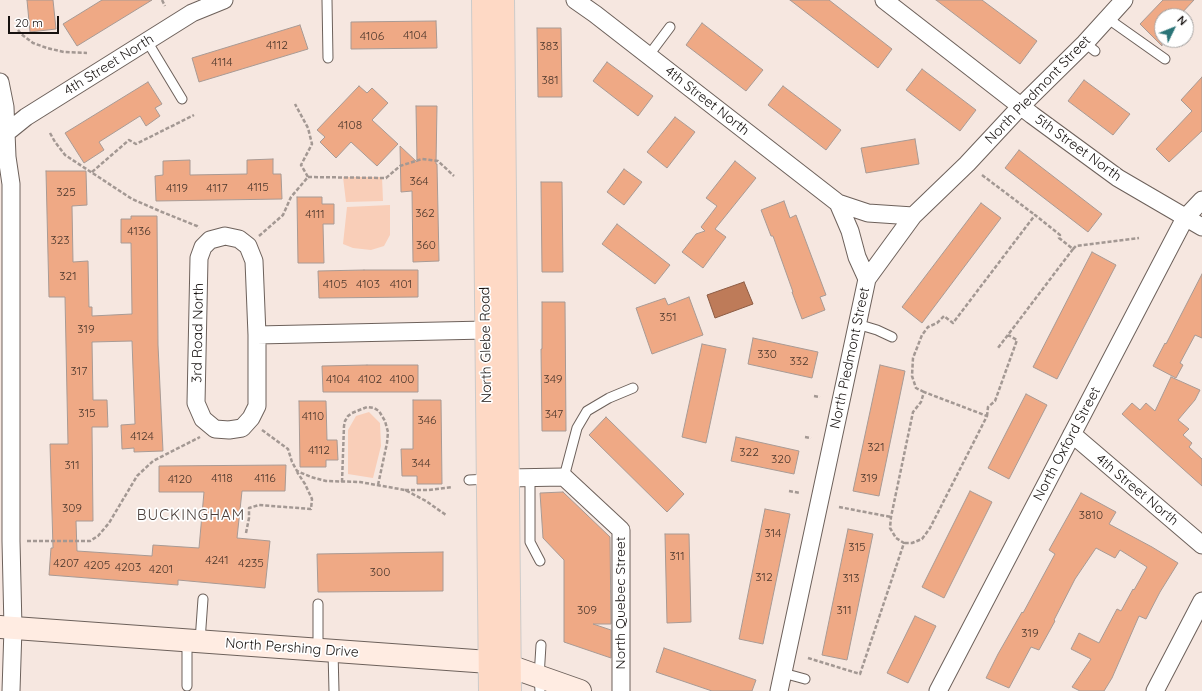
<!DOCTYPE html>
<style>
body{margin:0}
#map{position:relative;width:1202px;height:691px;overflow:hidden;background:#f6e7e0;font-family:Quicksand,sans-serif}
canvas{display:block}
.north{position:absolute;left:1154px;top:8px;width:40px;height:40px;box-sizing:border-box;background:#fff;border:1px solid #a2a09f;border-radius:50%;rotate:47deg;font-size:11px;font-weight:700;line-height:16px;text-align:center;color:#16110f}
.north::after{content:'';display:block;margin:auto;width:14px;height:18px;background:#2a7477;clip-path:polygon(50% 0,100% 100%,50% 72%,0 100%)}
.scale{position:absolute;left:8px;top:16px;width:51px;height:18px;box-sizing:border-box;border:2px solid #16110f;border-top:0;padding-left:5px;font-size:12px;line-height:14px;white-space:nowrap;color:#16110f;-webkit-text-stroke:3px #fff;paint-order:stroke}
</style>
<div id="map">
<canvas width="1202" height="691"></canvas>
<div class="north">N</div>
<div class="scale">20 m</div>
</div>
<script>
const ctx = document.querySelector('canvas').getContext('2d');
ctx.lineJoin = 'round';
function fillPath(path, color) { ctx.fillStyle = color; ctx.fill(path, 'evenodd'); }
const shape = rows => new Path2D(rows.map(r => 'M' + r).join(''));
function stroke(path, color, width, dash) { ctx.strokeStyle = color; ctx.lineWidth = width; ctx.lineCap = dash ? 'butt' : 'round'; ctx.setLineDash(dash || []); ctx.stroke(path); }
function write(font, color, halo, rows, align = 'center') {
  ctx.font = font + ' Quicksand,sans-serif'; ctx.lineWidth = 3.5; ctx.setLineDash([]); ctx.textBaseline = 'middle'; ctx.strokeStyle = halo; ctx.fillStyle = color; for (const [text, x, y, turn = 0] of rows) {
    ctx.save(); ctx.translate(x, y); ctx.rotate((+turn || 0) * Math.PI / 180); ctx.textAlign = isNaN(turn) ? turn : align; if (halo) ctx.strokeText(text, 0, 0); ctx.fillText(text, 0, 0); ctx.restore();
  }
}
fillPath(shape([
 [343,177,382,177,383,201,346,202],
 [390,205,390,235,384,246,371,250,353,248,343,244,347,207],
 [369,412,380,423,381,446,373,478,348,474,348,430,356,416]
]), '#f9ceb8');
const water = shape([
 [744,282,753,304,715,318,707,295,744,282]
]);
fillPath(water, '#be7b59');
stroke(water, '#8c5b43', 1);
const building = shape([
 [27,0,53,0,56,29,30,32,27,0],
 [102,0,152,0,77,46,63,24,102,0],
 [790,0,829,0,892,49,878,68,790,0],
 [936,0,982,0,1037,41,1020,64,936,0],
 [1163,0,1194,0,1179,16,1162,16,1162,46,1140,24,1163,0],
 [436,21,437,48,351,49,351,22,436,21],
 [702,23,763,70,746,91,686,45,702,23],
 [300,25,308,49,199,82,192,58,300,25],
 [537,28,561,28,562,97,538,97,537,28],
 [607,62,653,96,638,116,593,81,607,62],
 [922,69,976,110,960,131,906,90,922,69],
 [1202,77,1202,131,1169,162,1156,149,1192,111,1181,100,1202,77],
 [1084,80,1130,114,1113,135,1068,101,1084,80],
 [148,82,162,104,155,108,160,116,146,126,140,116,99,142,104,150,84,163,65,133,148,82],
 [359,86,367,93,372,88,388,103,372,120,398,144,377,166,351,142,336,158,320,142,325,137,317,130,359,86],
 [783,86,841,130,826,150,768,105,783,86],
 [416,106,437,106,436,164,437,164,439,261,413,262,412,191,401,192,400,146,417,162,416,106],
 [675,117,695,132,667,168,647,152,675,117],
 [915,139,919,164,866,173,861,148,915,139],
 [1019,150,1102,214,1088,232,1005,168,1019,150],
 [273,159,273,174,281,174,282,199,156,201,155,176,163,175,163,161,190,160,190,175,247,174,247,160,273,159],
 [735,161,756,178,715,229,726,237,703,268,682,252,696,234,705,231,701,227,717,206,706,198,735,161],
 [624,169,642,182,624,205,607,192,624,169],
 [46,171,86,171,87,205,72,206,73,262,88,261,89,307,92,307,92,316,132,314,131,243,121,243,121,219,131,219,131,216,157,216,158,345,163,451,134,452,134,448,122,449,121,425,135,424,132,341,92,342,93,400,107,400,108,427,92,427,93,521,76,521,77,551,152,556,153,545,199,548,204,492,159,492,159,466,286,465,285,491,242,491,237,538,270,541,265,588,178,580,178,585,49,575,51,548,53,548,50,444,68,444,65,297,49,297,46,171],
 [541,182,562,182,563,272,542,272,541,182],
 [297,197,322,197,322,204,334,204,334,224,323,224,324,263,298,263,297,197],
 [784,201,790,218,796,215,826,295,820,297,825,310,802,319,792,292,793,292,773,236,771,236,761,210,784,201],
 [981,203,1001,218,922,323,902,307,981,203],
 [617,224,670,265,655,284,602,244,617,224],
 [1092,252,1116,265,1057,379,1033,367,1092,252],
 [364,270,418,270,418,297,319,298,318,271,364,270],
 [1202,274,1202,338,1195,335,1180,363,1183,365,1176,378,1153,366,1165,343,1166,344,1202,274],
 [689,297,703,335,652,354,636,308,665,298,668,305,689,297],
 [542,302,565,302,566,431,542,431,541,349,542,349,542,302],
 [753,338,818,352,812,378,748,364,753,338],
 [702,344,726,349,706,443,682,437,702,344],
 [367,365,418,365,418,392,323,392,322,366,367,365],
 [880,365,905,371,879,496,853,491,880,365],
 [1171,377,1200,390,1195,400,1178,420,1189,429,1183,435,1192,443,1189,447,1202,459,1202,486,1122,414,1132,403,1140,410,1146,403,1155,411,1171,377],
 [1026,394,1047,405,1009,479,988,468,1026,394],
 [413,400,441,400,442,484,417,484,417,476,402,476,401,449,413,449,413,400],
 [299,401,326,401,327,440,337,440,338,460,326,460,326,467,300,467,299,401],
 [606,417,684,494,667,512,589,435,606,417],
 [736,437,799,451,794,474,731,461,736,437],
 [970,491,992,502,944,598,922,587,970,491],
 [563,492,610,537,611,624,593,624,611,630,611,658,564,642,564,560,543,538,540,493,563,492],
 [1081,493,1116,512,1109,524,1152,547,1178,563,1160,592,1146,619,1139,616,1112,678,1104,691,1080,691,1072,687,1091,659,1071,649,1079,633,1099,643,1117,609,1121,611,1133,589,1134,590,1147,567,1120,550,1115,558,1096,548,1075,579,1054,620,1055,621,1039,650,1031,647,1009,688,986,678,998,654,1022,612,1023,613,1055,554,1049,550,1081,493],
 [765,509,790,514,763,644,739,639,765,509],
 [848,529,873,534,847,660,822,655,848,529],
 [665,534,689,534,691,622,667,623,665,534],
 [443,552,443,591,318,592,317,554,443,552],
 [915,616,936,626,908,683,887,673,915,616],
 [664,648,756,680,752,691,712,691,656,672,664,648]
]);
fillPath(building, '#efa985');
stroke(building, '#a89a94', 1);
const lane = shape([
 [327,0,328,58],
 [1107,18,1165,59],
 [147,41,182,99],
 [1085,43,1095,51],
 [649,55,670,27],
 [857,324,877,330,892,337],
 [564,477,577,428,587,411,609,398,633,388],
 [530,478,530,542,540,561],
 [469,480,488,479],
 [200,641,203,599],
 [318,650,318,604],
 [333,651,334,691],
 [783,673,805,679],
 [187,686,187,641],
 [540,691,539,677,541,645]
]);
const street = shape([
 [575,0,595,14,838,203,868,213,913,216],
 [884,0,1032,115,1118,178,1202,227],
 [0,82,5,107,7,157,11,184,11,541,13,628,11,691],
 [0,138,26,117,192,13,224,0],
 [838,203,850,231,857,257,867,279],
 [257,335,254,261,248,246,239,239,225,236,210,240,203,247,199,258,196,403,203,419,215,429,229,430,242,428,251,418,257,406,257,335,486,330],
 [1072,434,1202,545],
 [507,478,564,477,621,530,621,691],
 [779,691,867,279,913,216,967,164,1021,106,1085,43,1124,0],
 [938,691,1185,218,1202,200],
 [1155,691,1202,601]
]);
const secondary = shape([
 [0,627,489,662,509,666,580,691]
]);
const primary = shape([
 [483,0,490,691],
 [503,0,510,691]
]);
stroke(lane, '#6d615b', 11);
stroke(street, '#6d615b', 19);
stroke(secondary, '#6d615b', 24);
stroke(primary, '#cccbca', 24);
stroke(shape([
 [162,0,165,6],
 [18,30,21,34,33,43,47,48,64,52,87,53],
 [50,133,55,142,65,155,132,199,162,212,197,226,199,228],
 [92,172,129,140,136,144,194,115],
 [982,175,1035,215],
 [308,177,386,178,400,166,422,159,438,161,454,176],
 [259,236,283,215,291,197,308,177,301,165,312,144,308,128,295,104],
 [1073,249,1076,246,1139,238],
 [924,392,916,388,912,376,913,358,922,335,928,327,937,323,944,316,953,323,1035,215,1060,235,1059,238,1073,249,998,348],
 [814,396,820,397],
 [987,416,988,407,995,401,1017,340,1008,335],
 [262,430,288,449,292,462,297,471,311,477,326,481,360,482,405,490,426,501,446,515],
 [805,437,811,438],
 [342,482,344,426,345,421,348,416,352,413,367,407,374,408,379,411,385,421,388,432,387,443,378,485],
 [405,490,429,490,452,487],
 [789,491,800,493],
 [839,507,891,517],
 [246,533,249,518,249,508,259,505,311,509,312,499,305,484,297,472],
 [27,541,90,541,98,536,109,523,137,476,153,461,200,437],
 [808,658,860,674,904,543,896,538,890,528,891,517,913,412,921,402,924,392,987,416,930,528,922,539,912,543,904,543]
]), '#a39893', 2.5, [4, 2]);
stroke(lane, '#fff', 9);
stroke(street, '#fff', 17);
stroke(secondary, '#ffece2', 22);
stroke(primary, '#fed9c5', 22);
write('12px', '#4c372c', null, [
 ["4104",415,35],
 ["4106",372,36],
 ["4112",277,45],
 ["383",549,46],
 ["4114",222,62],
 ["381",550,80],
 ["4108",350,125],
 ["364",419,181],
 ["4115",258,187],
 ["4119",177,188],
 ["4117",217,188],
 ["325",66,192],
 ["362",425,213],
 ["4111",315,214],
 ["4136",139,231],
 ["323",60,240],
 ["360",426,245],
 ["321",68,276],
 ["4105",335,284],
 ["4103",368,284],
 ["4101",401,284],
 ["351",668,317],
 ["319",86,329],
 ["330",767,354],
 ["332",799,361],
 ["317",79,371],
 ["4104",338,379],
 ["4102",370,379],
 ["4100",402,379],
 ["349",553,379],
 ["315",87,413],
 ["347",554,414],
 ["4110",313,416],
 ["346",427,420],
 ["4124",142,436],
 ["321",876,447],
 ["4112",319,450],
 ["322",749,452],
 ["320",781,459],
 ["344",421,463],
 ["311",72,465],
 ["4118",222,478],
 ["4116",265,478],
 ["319",869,478],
 ["4120",180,479],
 ["309",72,508],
 ["3810",1091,515],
 ["314",773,533],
 ["315",857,547],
 ["311",677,556],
 ["4241",217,560],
 ["4207",66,563],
 ["4235",251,563],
 ["4205",97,565],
 ["4203",128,567],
 ["4201",161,569],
 ["300",380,572],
 ["312",764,577],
 ["313",851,578],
 ["309",587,610],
 ["311",844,610],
 ["319",1030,633]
]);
write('14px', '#16110f', '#fff', [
 ["4th Street North",109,65,-32],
 ["North Piedmont Street",1038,90,-46],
 ["4th Street North",707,101,38],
 ["5th Street North",1078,148,36],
 ["3rd Road North",198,333,-89],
 ["North Glebe Road",486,345,-91],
 ["North Piedmont Street",850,358,-78],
 ["North Oxford Street",1067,444,-62],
 ["4th Street North",1137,490,40],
 ["North Quebec Street",621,603,-90],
 ["North Pershing Drive",292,648,4]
]);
ctx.letterSpacing = '1px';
write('15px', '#4a3e39', '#fff', [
 ["BUCKINGHAM",191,515]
]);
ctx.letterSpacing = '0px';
</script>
